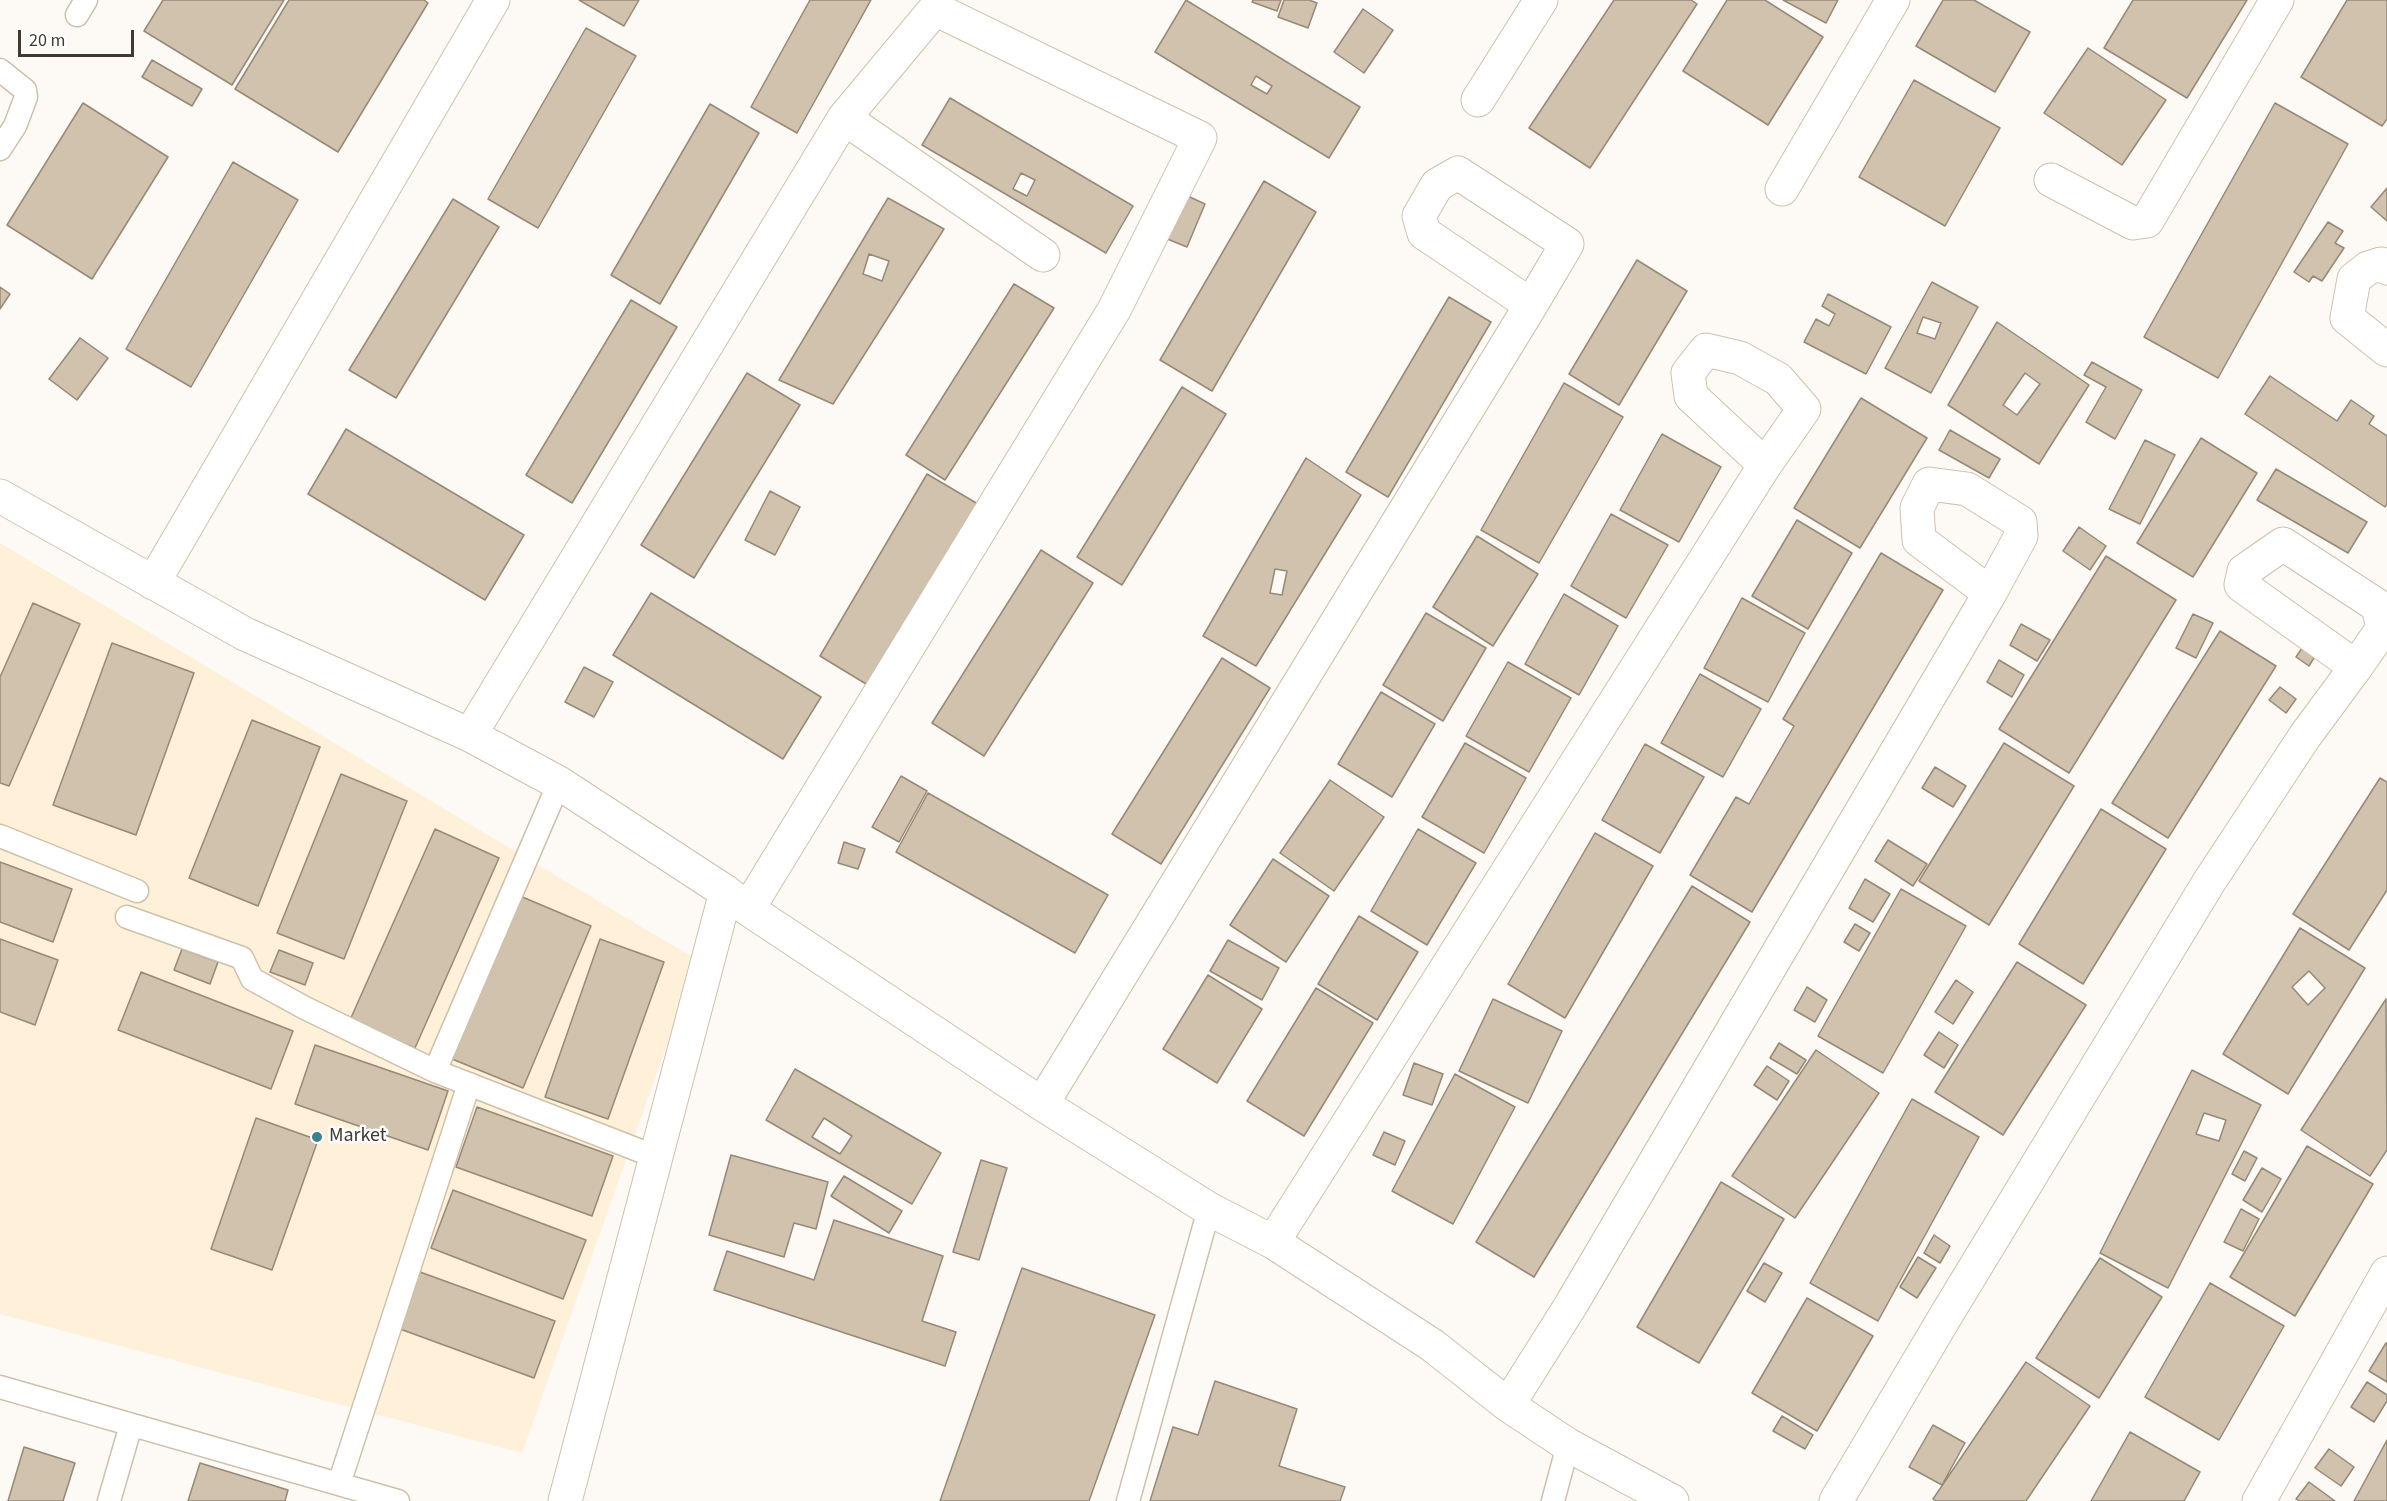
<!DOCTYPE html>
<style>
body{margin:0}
#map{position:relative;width:2387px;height:1501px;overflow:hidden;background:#fdfaf6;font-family:"Source Sans 3",sans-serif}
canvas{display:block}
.scale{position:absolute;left:18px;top:30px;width:116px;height:27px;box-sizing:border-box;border:3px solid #3f3930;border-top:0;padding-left:8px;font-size:18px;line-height:21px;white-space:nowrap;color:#3f3930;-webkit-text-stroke:4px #fff;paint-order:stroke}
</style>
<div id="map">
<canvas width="2387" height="1501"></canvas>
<div class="scale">20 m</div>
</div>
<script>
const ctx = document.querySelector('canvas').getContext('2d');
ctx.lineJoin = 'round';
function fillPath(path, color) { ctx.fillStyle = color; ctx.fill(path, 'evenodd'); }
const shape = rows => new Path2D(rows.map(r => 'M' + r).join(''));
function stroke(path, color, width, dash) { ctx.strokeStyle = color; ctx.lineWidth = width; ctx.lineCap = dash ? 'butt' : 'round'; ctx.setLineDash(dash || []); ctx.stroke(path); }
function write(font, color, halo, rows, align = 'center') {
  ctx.font = font + ' "Source Sans 3",sans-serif'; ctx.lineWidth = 5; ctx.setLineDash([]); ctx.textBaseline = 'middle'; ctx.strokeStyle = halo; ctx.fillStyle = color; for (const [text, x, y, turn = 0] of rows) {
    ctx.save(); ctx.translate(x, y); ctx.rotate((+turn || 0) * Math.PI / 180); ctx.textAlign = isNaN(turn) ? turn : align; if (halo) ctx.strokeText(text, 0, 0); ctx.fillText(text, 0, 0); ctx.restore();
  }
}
fillPath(shape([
 [0,543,697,960,522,1453,0,1314]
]), '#fff0d9');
const building = shape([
 [163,0,284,0,232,85,144,31,163,0],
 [289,0,424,0,428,3,338,152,235,89,289,0],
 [579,0,639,0,624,26,579,0],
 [810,0,871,0,797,133,751,107,810,0],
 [1186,0,1360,107,1329,158,1155,52,1186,0],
 [1256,76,1272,86,1267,94,1251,85,1256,76],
 [1253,0,1281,0,1277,11,1252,2,1253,0],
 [1284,0,1309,0,1317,3,1308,28,1278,17,1284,0],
 [1614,0,1691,0,1697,4,1590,168,1529,128,1614,0],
 [1727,0,1765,0,1823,37,1768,125,1683,71,1727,0],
 [1783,0,1838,0,1826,23,1783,0],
 [1943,0,1974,0,2030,32,1995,92,1916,46,1943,0],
 [2133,0,2247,0,2187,98,2104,48,2133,0],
 [2347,0,2387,0,2387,119,2382,126,2301,77,2347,0],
 [1363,9,1393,30,1364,73,1334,52,1363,9],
 [586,28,636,56,538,228,488,199,586,28],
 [2088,48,2166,100,2122,165,2044,113,2088,48],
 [152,60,202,89,192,106,142,77,152,60],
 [1914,80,2000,128,1945,226,1859,177,1914,80],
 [950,98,1133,206,1106,253,922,145,950,98],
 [1021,173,1035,180,1027,196,1013,189,1021,173],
 [83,103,168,157,92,279,7,225,83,103],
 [2275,103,2348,144,2218,378,2144,337,2275,103],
 [710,104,759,133,660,304,611,275,710,104],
 [233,162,298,200,191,387,126,349,233,162],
 [1264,181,1316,212,1212,391,1160,360,1264,181],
 [2387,188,2387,221,2371,207,2387,188],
 [1179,192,1205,204,1187,247,1160,236,1179,192],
 [888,198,944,229,833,404,779,380,888,198],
 [869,254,889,261,882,281,863,274,869,254],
 [453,199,499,227,396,398,349,370,453,199],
 [2328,222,2343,231,2335,243,2344,248,2322,281,2313,276,2309,282,2294,272,2328,222],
 [1637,260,1687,291,1619,405,1569,374,1637,260],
 [1932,282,1978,307,1931,393,1885,368,1932,282],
 [1923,317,1941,323,1935,339,1917,333,1923,317],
 [1014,284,1054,308,945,480,906,455,1014,284],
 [0,287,10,294,0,309,0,287],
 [1828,294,1891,327,1866,374,1804,342,1816,319,1829,326,1835,314,1822,306,1828,294],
 [1449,297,1491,322,1388,497,1346,472,1449,297],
 [631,300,677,327,572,503,526,475,631,300],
 [1997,322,2089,385,2039,464,1948,405,1997,322],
 [2025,373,2040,384,2017,415,2003,405,2025,373],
 [80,338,108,358,77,400,49,379,80,338],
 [2092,362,2142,390,2115,439,2086,422,2106,387,2084,375,2092,362],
 [747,373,800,405,694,578,641,545,747,373],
 [2270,376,2337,421,2351,400,2374,416,2369,424,2387,436,2387,504,2385,507,2245,414,2270,376],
 [1564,383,1623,417,1539,563,1481,530,1564,383],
 [1182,387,1226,414,1122,585,1077,557,1182,387],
 [1861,398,1927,438,1860,548,1794,508,1861,398],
 [346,429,524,535,485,600,308,494,346,429],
 [1950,430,2000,459,1989,478,1939,450,1950,430],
 [1662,434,1721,467,1679,542,1620,510,1662,434],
 [2201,438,2257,473,2193,577,2137,543,2201,438],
 [2145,440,2175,455,2140,524,2109,509,2145,440],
 [1306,458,1361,495,1256,666,1203,636,1306,458],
 [1275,569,1287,571,1282,595,1270,593,1275,569],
 [2276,469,2367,522,2348,553,2257,500,2276,469],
 [927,474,978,504,871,687,820,656,927,474],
 [770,491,800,507,775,555,745,540,770,491],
 [1611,514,1668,545,1626,618,1571,586,1611,514],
 [1797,520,1852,553,1808,629,1752,596,1797,520],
 [2079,527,2106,546,2090,570,2063,551,2079,527],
 [1477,536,1538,574,1493,646,1433,607,1477,536],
 [1041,550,1093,583,984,756,932,723,1041,550],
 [1881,553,1943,590,1752,912,1690,875,1736,797,1749,804,1794,726,1783,719,1881,553],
 [2106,556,2176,600,2069,773,1999,729,2106,556],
 [651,593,821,697,783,759,613,655,651,593],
 [1564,594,1618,626,1579,695,1525,664,1564,594],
 [1742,598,1805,633,1768,702,1704,668,1742,598],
 [33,603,80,624,9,786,0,783,0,677,33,603],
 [1426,613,1486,648,1443,721,1383,685,1426,613],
 [2193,614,2213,623,2196,658,2176,648,2193,614],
 [2021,624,2050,640,2037,661,2010,645,2021,624],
 [2220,631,2276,666,2168,838,2112,803,2220,631],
 [112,643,194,673,136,835,53,805,112,643],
 [2304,645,2317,653,2309,666,2296,657,2304,645],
 [1222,658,1270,688,1161,864,1112,834,1222,658],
 [1999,660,2024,675,2012,697,1987,682,1999,660],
 [1508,662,1571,698,1529,772,1466,736,1508,662],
 [584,667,613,682,594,717,565,702,584,667],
 [1700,674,1761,709,1723,777,1661,743,1700,674],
 [2280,687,2296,699,2286,713,2269,700,2280,687],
 [1381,692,1435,724,1392,797,1338,764,1381,692],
 [252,720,320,747,258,906,189,878,252,720],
 [1465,743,1526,778,1484,853,1422,817,1465,743],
 [2004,743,2074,786,1989,925,1919,881,2004,743],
 [1645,744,1704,777,1660,853,1602,820,1645,744],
 [1935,767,1966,786,1953,807,1922,788,1935,767],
 [341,774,407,801,344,959,277,933,341,774],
 [901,776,927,791,899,842,872,827,901,776],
 [2380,778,2387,782,2387,890,2349,950,2293,914,2380,778],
 [1330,780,1384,817,1334,891,1280,853,1330,780],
 [928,793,1108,895,1075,953,896,852,928,793],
 [2101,809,2166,849,2083,984,2019,944,2101,809],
 [435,829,499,858,415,1048,350,1020,435,829],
 [1418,829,1476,863,1427,945,1371,911,1418,829],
 [1595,833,1653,866,1565,1018,1508,984,1595,833],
 [1888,840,1927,864,1913,886,1875,861,1888,840],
 [844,842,865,849,858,869,838,863,844,842],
 [1273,859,1329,896,1286,962,1230,925,1273,859],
 [0,862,72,889,53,942,0,922,0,862],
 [1865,879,1890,894,1873,922,1849,908,1865,879],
 [1692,886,1750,922,1534,1277,1476,1242,1692,886],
 [1901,889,1966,926,1883,1073,1818,1036,1901,889],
 [520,896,591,926,523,1088,452,1059,520,896],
 [1359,916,1418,952,1377,1020,1318,984,1359,916],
 [1855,924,1870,933,1859,951,1844,942,1855,924],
 [2300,928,2365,968,2288,1094,2223,1054,2300,928],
 [2309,971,2325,988,2308,1005,2292,987,2309,971],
 [0,939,58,960,35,1025,0,1012,0,939],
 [600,939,664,962,608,1119,545,1097,600,939],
 [1228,940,1279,968,1262,1000,1210,971,1228,940],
 [182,949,218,962,210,984,174,970,182,949],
 [279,950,313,963,305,985,270,972,279,950],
 [2017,962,2086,1005,2003,1135,1935,1092,2017,962],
 [141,972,293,1031,271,1089,118,1030,141,972],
 [1208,975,1262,1009,1217,1083,1163,1049,1208,975],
 [1956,980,1973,992,1953,1024,1935,1012,1956,980],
 [1807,987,1827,1000,1815,1022,1794,1010,1807,987],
 [1316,988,1373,1023,1304,1136,1247,1101,1316,988],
 [1493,999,1562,1031,1528,1103,1459,1071,1493,999],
 [2386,999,2387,1150,2370,1176,2301,1130,2386,999],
 [1939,1032,1958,1045,1944,1068,1924,1055,1939,1032],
 [1779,1043,1806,1060,1797,1074,1770,1058,1779,1043],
 [315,1045,448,1091,428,1150,295,1104,315,1045],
 [1816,1050,1879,1093,1795,1218,1732,1176,1816,1050],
 [1414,1063,1443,1074,1432,1105,1403,1095,1414,1063],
 [1767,1066,1789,1081,1777,1100,1754,1085,1767,1066],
 [795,1069,941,1153,912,1204,766,1120,795,1069],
 [824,1118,852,1136,840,1154,812,1137,824,1118],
 [2192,1070,2261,1105,2168,1288,2100,1253,2192,1070],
 [2204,1113,2226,1120,2219,1141,2196,1134,2204,1113],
 [1455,1074,1515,1107,1453,1224,1392,1191,1455,1074],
 [1912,1099,1979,1137,1878,1321,1810,1283,1912,1099],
 [477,1107,613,1156,592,1216,456,1167,477,1107],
 [256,1118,318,1140,272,1270,211,1249,256,1118],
 [1384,1132,1405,1141,1395,1165,1373,1155,1384,1132],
 [2307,1146,2373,1184,2295,1316,2230,1277,2307,1146],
 [2244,1151,2257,1158,2245,1181,2232,1174,2244,1151],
 [731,1155,828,1182,816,1229,794,1223,784,1257,709,1235,731,1155],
 [981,1160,1007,1168,979,1260,953,1252,981,1160],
 [2262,1168,2281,1179,2262,1212,2243,1200,2262,1168],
 [844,1176,902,1211,889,1233,831,1196,844,1176],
 [1721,1182,1784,1219,1699,1363,1637,1327,1721,1182],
 [453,1190,586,1240,563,1299,431,1248,453,1190],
 [2241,1209,2259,1219,2243,1251,2224,1242,2241,1209],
 [834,1220,943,1256,922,1321,956,1332,945,1366,714,1290,727,1251,814,1280,834,1220],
 [1934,1235,1950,1246,1940,1263,1924,1253,1934,1235],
 [1918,1257,1936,1268,1917,1298,1900,1287,1918,1257],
 [2100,1258,2162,1297,2099,1398,2036,1358,2100,1258],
 [1764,1263,1782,1273,1765,1302,1747,1291,1764,1263],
 [1022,1268,1155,1315,1089,1501,940,1501,1022,1268],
 [420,1272,555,1321,534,1378,400,1329,420,1272],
 [2210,1283,2284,1326,2219,1440,2145,1397,2210,1283],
 [1807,1298,1873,1336,1817,1431,1752,1393,1807,1298],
 [2386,1343,2387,1344,2387,1382,2369,1371,2386,1343],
 [2026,1362,2090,1406,2026,1501,1936,1501,1933,1499,2026,1362],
 [1215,1381,1297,1409,1279,1466,1345,1487,1340,1501,1150,1501,1173,1427,1198,1435,1215,1381],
 [2367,1382,2387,1395,2387,1401,2374,1422,2351,1407,2367,1382],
 [1782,1416,1813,1435,1805,1449,1773,1431,1782,1416],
 [1933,1425,1965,1443,1942,1485,1909,1467,1933,1425],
 [2130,1432,2200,1472,2184,1501,2091,1501,2130,1432],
 [2387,1440,2387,1501,2354,1501,2387,1440],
 [24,1447,75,1463,63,1501,8,1501,24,1447],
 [2329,1449,2354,1467,2341,1486,2315,1468,2329,1449],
 [200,1463,288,1490,285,1501,188,1501,200,1463],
 [2309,1482,2335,1501,2299,1501,2296,1499,2309,1482]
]);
fillPath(building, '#d0c2ad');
stroke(building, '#968975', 1.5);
const service = shape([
 [77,15,86,0],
 [0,70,25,90,26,97,15,126,0,149],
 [0,836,137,891],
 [127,917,242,958,252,979,305,1008,435,1071,559,783],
 [435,1071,656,1157],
 [0,1387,398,1501],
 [339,1484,469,1084],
 [109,1501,131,1425],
 [1128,1501,1209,1209],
 [1553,1501,1568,1445]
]);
const minor = shape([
 [1478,100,1541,0],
 [844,118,1043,255],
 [2051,180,2133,223,2147,221,2277,0],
 [1782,189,1893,0],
 [2387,268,2381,264,2368,268,2354,279,2347,318,2387,350],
 [0,496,245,634,470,735,559,783,726,892,748,909,1042,1104,1209,1209,1273,1242,1432,1345,1508,1405,1568,1445,1672,1501],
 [153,583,493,0],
 [470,735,844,118,935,9,1200,138,1114,310,748,909],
 [1042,1104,1531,305,1567,244,1458,173,1437,185,1419,216,1424,233,1531,305],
 [1273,1242,1765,465,1804,409,1778,379,1740,358,1706,350,1688,373,1691,396,1765,465],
 [1508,1405,1571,1305,1990,593,2021,536,2020,522,1967,489,1929,484,1917,508,1919,540,1990,593],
 [565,1501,726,892],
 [1836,1501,1945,1317,2209,882,2305,736,2356,667,2383,628,2378,606,2283,544,2244,571,2241,585,2356,667],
 [2259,1501,2387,1273]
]);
stroke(service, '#cec1ab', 25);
stroke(minor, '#cec1ab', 35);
stroke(service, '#fff', 22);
stroke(minor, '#fff', 33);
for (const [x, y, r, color] of [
 [317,1137,6,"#3b828b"]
]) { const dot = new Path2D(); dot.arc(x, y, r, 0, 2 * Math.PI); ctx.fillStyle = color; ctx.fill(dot); stroke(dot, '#fff', 2); }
write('20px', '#3f3930', '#fff', [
 ["Market",329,1137]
], 'left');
</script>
